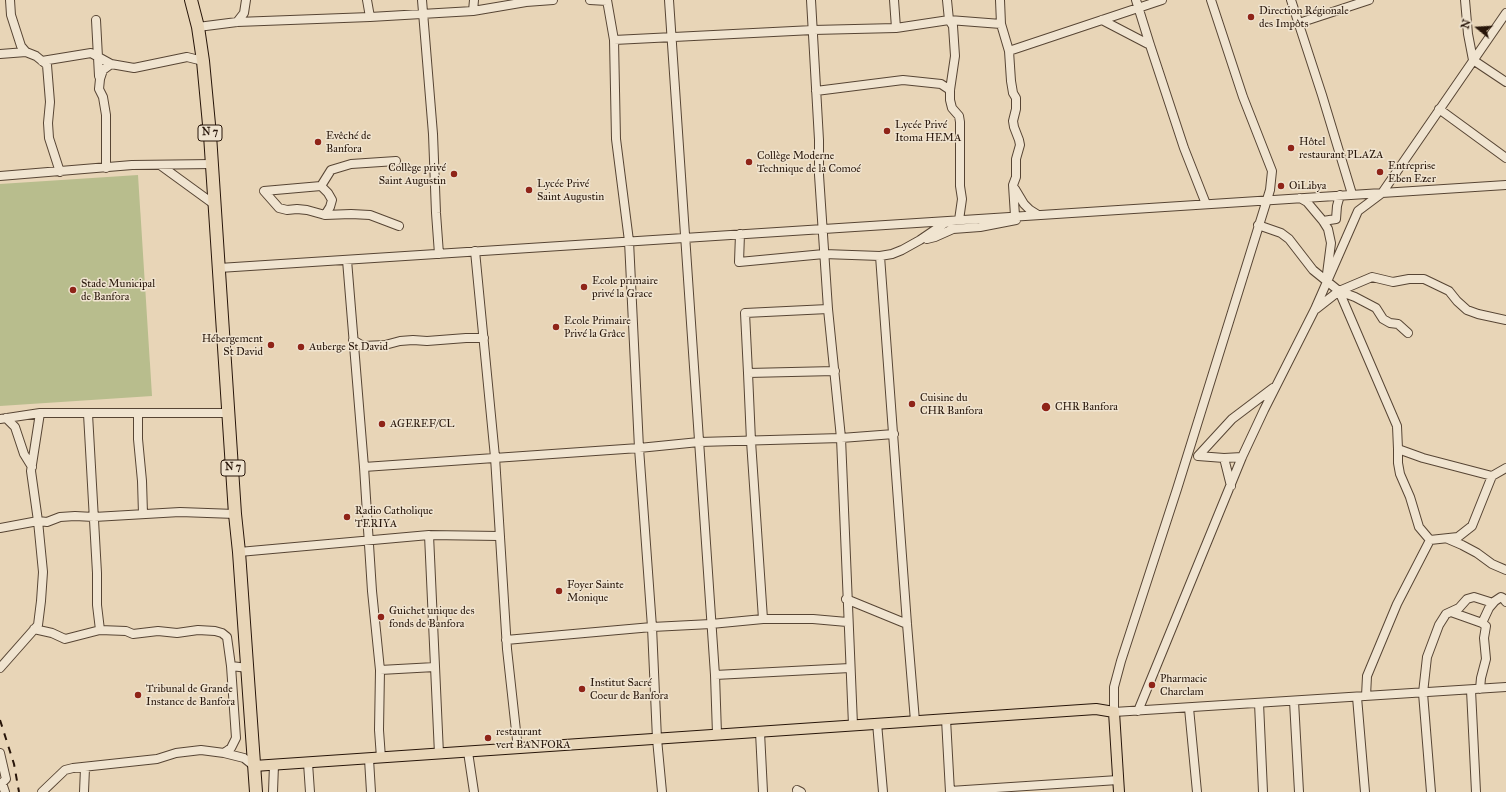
<!DOCTYPE html>
<meta charset="utf-8">
<style>
body{margin:0}
#map{position:relative;width:1506px;height:792px;overflow:hidden;background:#e8d5b7;font-family:"IM FELL Great Primer",serif}
canvas{display:block}
.north{position:absolute;left:1458px;top:8px;width:40px;height:40px;-webkit-text-stroke:3px #f0e4d0;paint-order:stroke;rotate:288deg;font-size:11px;font-weight:700;line-height:16px;text-align:center;color:#271509}
.north::after{content:'';display:block;margin:auto;width:14px;height:18px;background:#271509;clip-path:polygon(50% 0,100% 100%,50% 72%,0 100%)}
</style>
<div id="map">
<canvas width="1506" height="792"></canvas>
<div class="north">N</div>
</div>
<script>
const ctx = document.querySelector('canvas').getContext('2d');
ctx.lineJoin = 'round';
function fillPath(path, color) { ctx.fillStyle = color; ctx.fill(path, 'evenodd'); }
const shape = rows => new Path2D(rows.map(r => 'M' + r).join(''));
function stroke(path, color, width, dash) { ctx.strokeStyle = color; ctx.lineWidth = width; ctx.lineCap = dash ? 'butt' : 'round'; ctx.setLineDash(dash || []); ctx.stroke(path); }
function write(font, color, halo, rows, align = 'center') {
  ctx.font = font + ' "IM FELL Great Primer",serif'; ctx.lineWidth = 3; ctx.setLineDash([]); ctx.textBaseline = 'middle'; ctx.strokeStyle = halo; ctx.fillStyle = color; for (const [text, x, y, turn = 0] of rows) {
    ctx.save(); ctx.translate(x, y); ctx.rotate((+turn || 0) * Math.PI / 180); ctx.textAlign = isNaN(turn) ? turn : align; if (halo) ctx.strokeText(text, 0, 0); ctx.fillText(text, 0, 0); ctx.restore();
  }
}
fillPath(shape([
 [138,175,152,396,0,406,0,184]
]), '#b8bd8d');
const minor = shape([
 [10,0,11,15,21,46,26,52,36,56,47,65,50,102,48,123,49,138,60,172],
 [367,0,370,17],
 [422,0,433,134,436,213,439,254],
 [590,0,607,1],
 [607,0,614,40,616,139,629,241,639,448,652,627,657,739,662,792],
 [669,0,715,675,717,734],
 [811,0,819,140,819,175,828,309,841,438,853,725],
 [894,0,896,28],
 [1000,0,1001,24,1009,51,1011,81,1013,93,1016,98,1016,109,1013,121,1014,127,1019,140,1020,145,1016,159,1016,177,1013,185,1015,216],
 [1136,0,1150,45,1184,148,1206,204],
 [1211,0,1243,97,1272,171,1270,190,1177,489,1121,661,1114,687,1114,712,1506,687],
 [1291,0,1322,95,1352,194],
 [1465,0,1468,34,1473,60,1506,82],
 [473,11,474,0],
 [96,20,99,76],
 [1102,20,1150,45],
 [237,22,244,13,246,0],
 [1299,23,1369,0],
 [198,27,237,22,370,17,473,11,526,2,553,0],
 [614,40,813,30,896,28,949,20,1001,24],
 [1009,51,1162,0],
 [0,54,26,52],
 [42,61,91,53,111,64,134,68,187,57,203,61],
 [816,91,903,80,941,84,950,90],
 [1439,109,1506,158],
 [160,165,215,205],
 [106,168,106,115,103,97,99,89,100,79,103,70,111,64],
 [0,176,132,165,213,164],
 [321,186,328,193,332,200,330,207,325,215,307,210,297,209,287,210,279,208,264,191,321,186],
 [321,186,331,170,351,164,396,161],
 [1015,189,1024,204,1030,210,1038,215],
 [1300,198,1307,202,1323,221,1328,229,1331,243,1327,274],
 [325,215,351,214,370,215,399,226],
 [1323,221,1336,219,1337,206,1340,195],
 [1258,225,1281,233,1289,239,1313,270,1339,291,1355,297,1376,308,1383,319,1390,323,1398,324,1408,333],
 [740,234,739,262,824,254,880,256,892,254,902,250,920,240,945,223,959,220,962,199,960,186,960,122,959,116,952,108,950,100,950,90,955,56,953,26,949,20,947,0],
 [927,239,935,237,953,229,980,227,1016,220],
 [475,251,495,457,507,649,518,749],
 [880,256,907,624,915,721],
 [347,260,364,467,372,591,380,670,379,730,381,758],
 [219,268,1506,185],
 [1339,291,1397,426,1398,449,1423,458,1492,476],
 [828,309,745,313,748,373,835,371],
 [1316,309,1339,291,1372,277,1393,282,1409,279,1424,279,1449,291,1457,301,1467,310,1478,314,1506,320],
 [353,340,363,346,385,345,400,341,413,340,427,341,466,338,484,338],
 [748,373,751,441,763,619],
 [88,414,97,573,97,605,100,630],
 [138,414,138,439,142,481,143,514],
 [6,418,15,427,24,454,32,467],
 [0,419,40,413,229,413],
 [1224,458,1242,457],
 [364,467,639,448,699,442,841,438,894,434],
 [1231,486,1224,458,1198,456,1232,419,1273,388],
 [0,528,38,521,47,522,60,517,75,516,94,517,180,512,235,514],
 [429,535,439,754],
 [1448,539,1462,545,1477,553,1492,564,1506,570],
 [1430,540,1458,537,1472,526,1492,476,1506,468],
 [239,552,429,535,499,536],
 [846,599,907,624],
 [1451,612,1482,623],
 [34,629,52,633,65,639,100,630,126,631,133,634,158,631,177,633,198,630,215,631,222,633,227,637,231,666,248,668],
 [506,640,652,627,711,624,763,619,813,619,847,622],
 [0,668,38,625,41,601,43,572,38,521,31,471,40,413],
 [380,670,435,667],
 [715,675,850,668],
 [1480,689,1481,678,1486,659,1484,638,1486,626,1482,623,1489,608,1495,601,1501,597,1503,598,1506,602],
 [1471,690,1476,792],
 [1366,696,1367,676,1397,604,1430,540,1419,527,1410,497,1400,474,1398,463,1398,449],
 [1357,697,1365,792],
 [1294,701,1299,792],
 [1259,703,1263,792],
 [1189,708,1197,792],
 [1138,711,1242,457,1264,410,1315,309,1358,211,1382,193,1506,13],
 [946,719,950,792],
 [877,723,883,792],
 [760,732,763,792],
 [468,752,474,792],
 [0,753,6,779,2,783,5,792],
 [224,753,244,758,254,766],
 [369,759,371,792],
 [308,763,310,792],
 [797,790,801,792],
 [950,791,1118,780],
 [42,792,65,770,73,768,157,759,176,753,201,750,224,753,231,748,236,738,231,666],
 [84,792,85,768],
 [273,792,274,765],
 [1431,792,1423,693,1427,657,1439,625,1446,614,1459,608,1467,599,1474,597,1493,603]
]);
const major = shape([
 [254,766,1096,709,1114,712,1119,792]
]);
const highway = shape([
 [191,0,198,27,203,61,210,135,235,514,239,552,256,792]
]);
stroke(minor, '#574534', 10);
stroke(major, '#271509', 12);
stroke(highway, '#271509', 14);
stroke(minor, '#f0e4d0', 8);
stroke(major, '#e8d5b7', 10);
stroke(highway, '#e8d5b7', 12);
stroke(shape([
 [0,720,14,764,19,792]
]), '#271509', 2, [7, 7]);
for (const [x, y, r, color] of [
 [1251,17,4,"#8f2418"],
 [887,131,4,"#8f2418"],
 [318,142,4,"#8f2418"],
 [1291,148,4,"#8f2418"],
 [749,162,4,"#8f2418"],
 [1380,172,4,"#8f2418"],
 [454,174,4,"#8f2418"],
 [1281,186,4,"#8f2418"],
 [529,190,4,"#8f2418"],
 [584,287,4,"#8f2418"],
 [73,290,4,"#8f2418"],
 [556,327,4,"#8f2418"],
 [271,345,4,"#8f2418"],
 [301,347,4,"#8f2418"],
 [912,404,4,"#8f2418"],
 [1046,407,5,"#8f2418"],
 [382,424,4,"#8f2418"],
 [347,517,4,"#8f2418"],
 [559,591,4,"#8f2418"],
 [381,617,4,"#8f2418"],
 [1152,685,4,"#8f2418"],
 [582,689,4,"#8f2418"],
 [138,695,4,"#8f2418"],
 [488,738,4,"#8f2418"]
]) { const dot = new Path2D(); dot.arc(x, y, r, 0, 2 * Math.PI); ctx.fillStyle = color; ctx.fill(dot); stroke(dot, '#f0e4d0', 1.5); }
for (const [x, y, w] of [
 [210,133,24],
 [233,468,24]
]) { const box = new Path2D(); box.roundRect(x - w / 2, y - 8, w, 16, 3); ctx.fillStyle = '#f0e4d0'; ctx.fill(box); stroke(box, '#271509', 1); }
write('bold 10px', '#271509', null, [
 ["N 7",210,133],
 ["N 7",233,468]
]);
write('11px', '#271509', '#f0e4d0', [
 ["Direction Régionale",1259,11],
 ["des Impôts",1259,24],
 ["Lycée Privé",895,125],
 ["Itoma HEMA",895,138],
 ["Evêché de",326,136],
 ["Banfora",326,149],
 ["Hôtel",1299,142],
 ["restaurant PLAZA",1299,155],
 ["Collège Moderne",757,156],
 ["Technique de la Comoé",757,169],
 ["Entreprise",1388,166],
 ["Eben Ezer",1388,179],
 ["Collège privé",446,168,"right"],
 ["Saint Augustin",446,181,"right"],
 ["Lycée Privé",537,184],
 ["Saint Augustin",537,197],
 ["OiLibya",1289,186],
 ["Ecole primaire",592,281],
 ["privé la Grace",592,294],
 ["Stade Municipal",81,284],
 ["de Banfora",81,297],
 ["Ecole Primaire",564,321],
 ["Privé la Grâce",564,334],
 ["Hébergement",263,339,"right"],
 ["St David",263,352,"right"],
 ["Auberge St David",309,347],
 ["Cuisine du",920,398],
 ["CHR Banfora",920,411],
 ["CHR Banfora",1055,407],
 ["AGEREF/CL",390,424],
 ["Radio Catholique",355,511],
 ["TERIYA",355,524],
 ["Foyer Sainte",567,585],
 ["Monique",567,598],
 ["Guichet unique des",389,611],
 ["fonds de Banfora",389,624],
 ["Pharmacie",1160,679],
 ["Charclam",1160,692],
 ["Institut Sacré",590,683],
 ["Coeur de Banfora",590,696],
 ["Tribunal de Grande",146,689],
 ["Instance de Banfora",146,702],
 ["restaurant",496,732],
 ["vert BANFORA",496,745]
], 'left');
</script>
